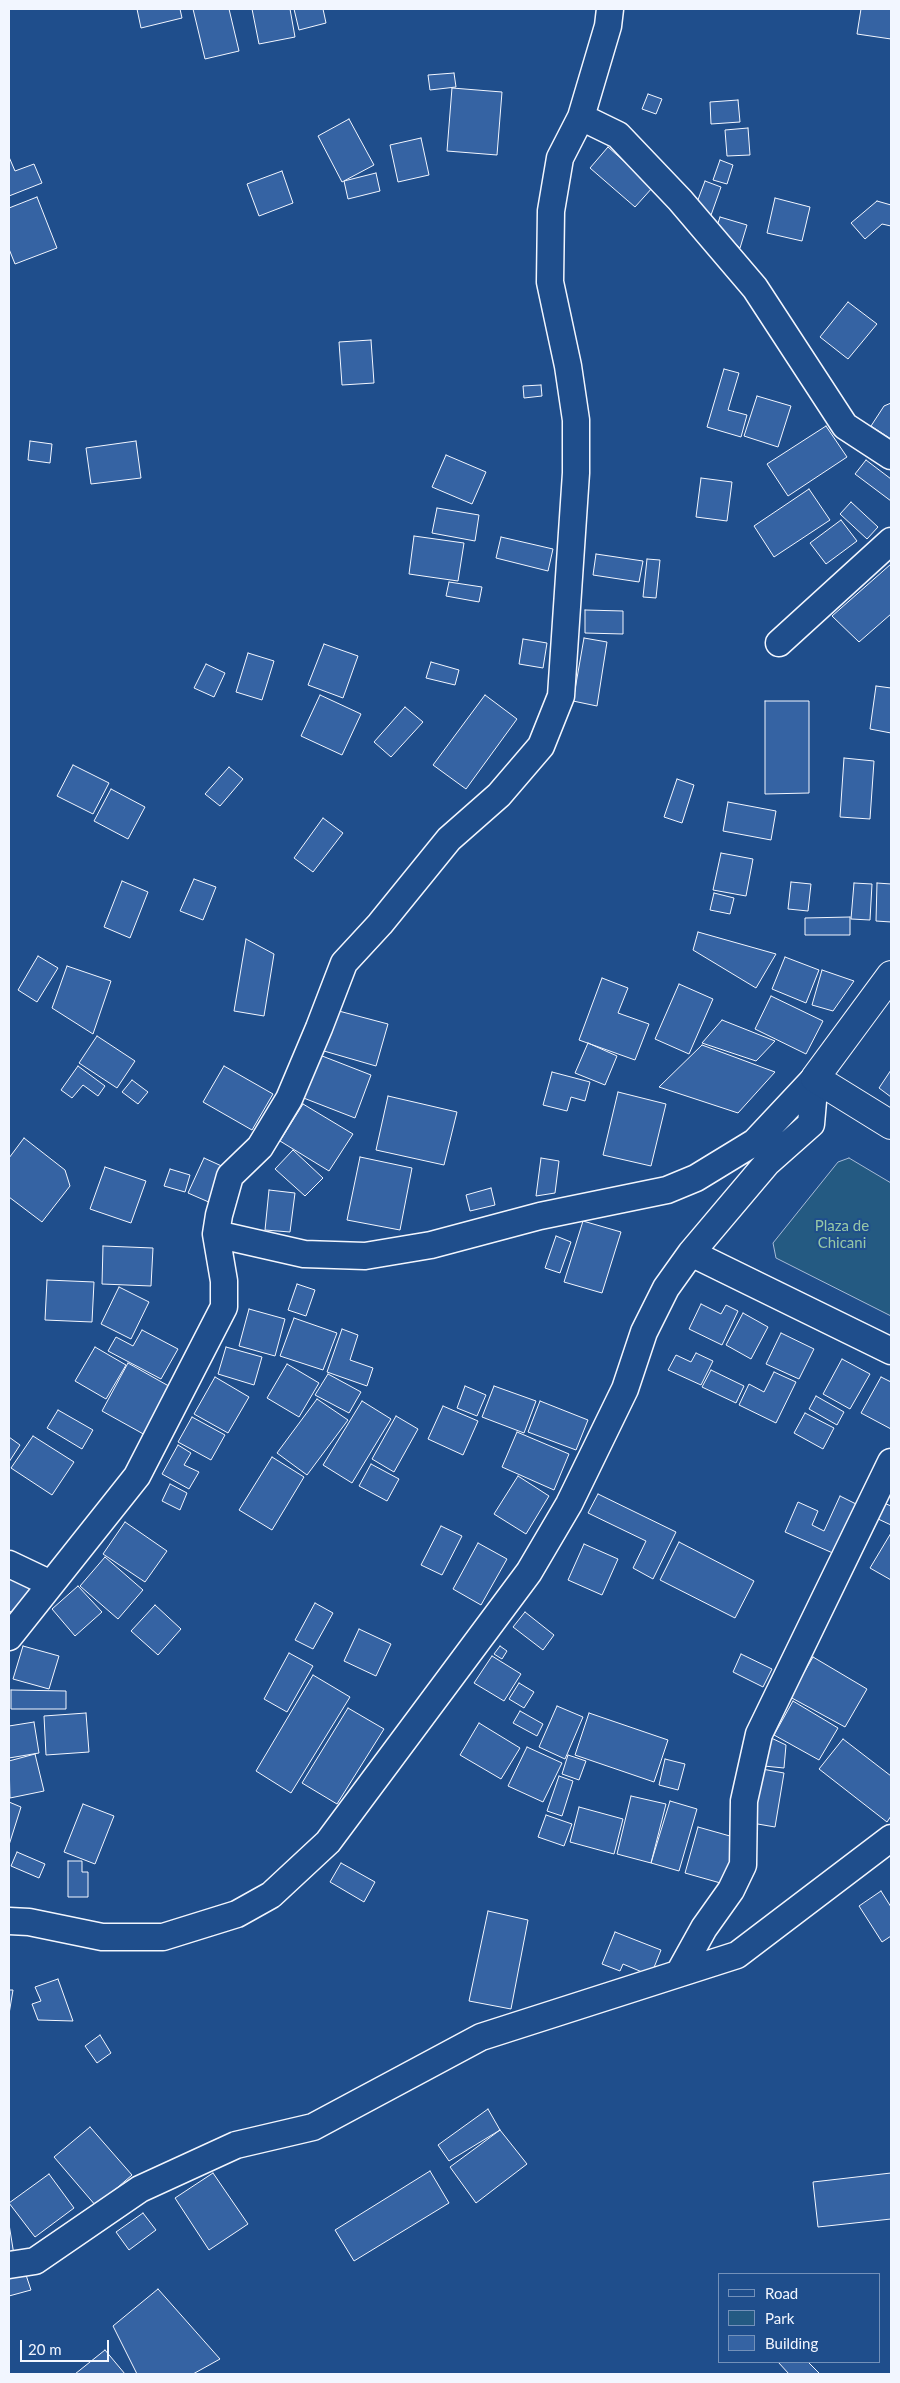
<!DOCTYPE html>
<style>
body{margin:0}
#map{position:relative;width:900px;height:2383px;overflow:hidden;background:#1f4e8c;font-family:Lato,sans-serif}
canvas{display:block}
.frame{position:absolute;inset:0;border:10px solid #f2f6ff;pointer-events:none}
.legend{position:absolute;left:718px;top:2273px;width:162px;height:90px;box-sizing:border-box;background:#1f4e8c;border:1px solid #7391ba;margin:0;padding:6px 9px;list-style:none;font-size:15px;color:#f2f6ff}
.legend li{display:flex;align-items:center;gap:10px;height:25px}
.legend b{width:25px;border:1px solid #7391ba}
.scale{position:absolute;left:20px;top:2340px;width:89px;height:22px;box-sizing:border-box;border:2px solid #f2f6ff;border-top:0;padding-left:6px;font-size:15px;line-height:18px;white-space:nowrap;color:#f2f6ff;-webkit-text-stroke:4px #1f4e8c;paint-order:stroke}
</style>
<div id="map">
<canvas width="900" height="2383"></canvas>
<div class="frame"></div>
<ul class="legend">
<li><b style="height:6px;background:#1f4e8c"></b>Road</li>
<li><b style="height:14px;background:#245a82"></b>Park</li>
<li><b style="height:14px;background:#3563a3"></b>Building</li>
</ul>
<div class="scale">20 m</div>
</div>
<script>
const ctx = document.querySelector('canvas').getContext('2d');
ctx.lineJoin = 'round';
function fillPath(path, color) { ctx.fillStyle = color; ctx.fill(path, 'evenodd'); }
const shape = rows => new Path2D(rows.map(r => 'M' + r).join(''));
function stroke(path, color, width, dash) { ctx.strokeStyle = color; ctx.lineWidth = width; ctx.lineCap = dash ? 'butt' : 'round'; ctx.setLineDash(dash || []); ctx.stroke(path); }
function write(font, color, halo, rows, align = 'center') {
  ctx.font = font + ' Lato,sans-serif'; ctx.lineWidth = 4; ctx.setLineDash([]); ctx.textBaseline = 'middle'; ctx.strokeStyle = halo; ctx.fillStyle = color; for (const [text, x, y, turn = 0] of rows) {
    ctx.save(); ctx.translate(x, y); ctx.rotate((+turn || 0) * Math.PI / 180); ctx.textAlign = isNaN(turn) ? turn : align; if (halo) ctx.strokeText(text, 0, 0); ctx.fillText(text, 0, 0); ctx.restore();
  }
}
const green = shape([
 [849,1158,891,1183,891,1316,776,1258,773,1243,838,1162,849,1158]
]);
fillPath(green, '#245a82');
stroke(green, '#a8bbd7', 1);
const building = shape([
 [137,9,180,9,182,18,141,28,137,9],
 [193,9,229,9,239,51,205,59,193,9],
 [252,9,290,9,295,37,259,44,252,9],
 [294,9,323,9,326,23,299,30,294,9],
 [861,9,891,9,891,39,857,34,861,9],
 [454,73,456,87,430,90,428,75,454,73],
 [452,88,502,92,497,155,447,151,452,88],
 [648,94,662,99,656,114,642,109,648,94],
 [738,100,740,122,711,124,710,102,738,100],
 [349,119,374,165,342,182,318,136,349,119],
 [748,128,750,155,727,156,725,130,748,128],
 [421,138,429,175,398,182,390,145,421,138],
 [608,147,653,187,635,207,590,168,608,147],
 [9,157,15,171,34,164,42,183,9,196,9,157],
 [720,160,733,165,727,184,713,180,720,160],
 [282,171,293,203,259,216,247,184,282,171],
 [376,173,380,191,348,199,344,181,376,173],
 [705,181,721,187,710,218,696,205,705,181],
 [37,197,57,248,15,264,9,249,9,208,37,197],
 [775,198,810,207,802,241,767,233,775,198],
 [877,201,891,205,891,226,882,224,865,239,851,223,877,201],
 [720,217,747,225,740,248,717,226,720,217],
 [848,302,877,324,848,359,820,337,848,302],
 [371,340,374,383,342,385,339,342,371,340],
 [724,369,739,373,728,410,747,415,741,437,707,427,724,369],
 [541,385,542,396,524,398,523,386,541,385],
 [757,396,791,406,778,447,744,436,757,396],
 [891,403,891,439,871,426,884,406,891,403],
 [826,426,847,457,788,496,767,464,826,426],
 [30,441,52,444,50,463,28,460,30,441],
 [136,441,141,478,91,484,86,448,136,441],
 [446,455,486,472,472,504,432,487,446,455],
 [866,460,891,479,891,501,855,474,866,460],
 [701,478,732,482,727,521,696,517,701,478],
 [809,489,830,520,774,557,754,526,809,489],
 [851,502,878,527,867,539,840,514,851,502],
 [437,508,479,515,475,541,432,533,437,508],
 [841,520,857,541,826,564,810,543,841,520],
 [414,536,464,543,458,581,409,574,414,536],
 [501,537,553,549,548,571,496,558,501,537],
 [596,554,643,561,639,582,593,575,596,554],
 [647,559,660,560,656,598,643,597,647,559],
 [891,564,891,614,859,642,832,616,891,564],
 [449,582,482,587,479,602,446,596,449,582],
 [585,610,623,611,623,634,585,633,585,610],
 [584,638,607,642,597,706,573,701,584,638],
 [523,639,547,643,543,668,519,664,523,639],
 [324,644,358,656,343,698,308,685,324,644],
 [248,653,274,661,262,700,236,692,248,653],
 [431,662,459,670,455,685,426,678,431,662],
 [206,664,225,673,214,697,194,688,206,664],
 [876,686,891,688,891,733,870,729,876,686],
 [320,695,361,714,342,755,301,736,320,695],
 [485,695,517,719,466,789,433,765,485,695],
 [765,701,809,701,809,793,765,794,765,701],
 [405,707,423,722,391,757,374,742,405,707],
 [844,758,874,761,870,819,840,817,844,758],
 [73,765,109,783,93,814,57,796,73,765],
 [229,767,243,779,220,806,205,794,229,767],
 [677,779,694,785,682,823,664,817,677,779],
 [111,789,145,807,128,839,94,821,111,789],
 [728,802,776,811,771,840,723,831,728,802],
 [323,818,343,833,313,872,294,858,323,818],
 [721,853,753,859,746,896,713,890,721,853],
 [194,879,216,887,203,920,180,911,194,879],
 [122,881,148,892,130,938,104,927,122,881],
 [791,882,811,884,808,911,788,909,791,882],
 [854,883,872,884,870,920,851,919,854,883],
 [877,883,891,884,891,922,876,921,877,883],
 [714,893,734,898,730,914,710,910,714,893],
 [850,917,850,935,805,935,805,918,850,917],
 [698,932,776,954,756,988,693,950,698,932],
 [246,939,274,954,264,1016,234,1011,246,939],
 [38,956,58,968,37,1002,18,990,38,956],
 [785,957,819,970,806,1003,772,989,785,957],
 [67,966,111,981,93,1034,52,1008,67,966],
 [822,970,854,981,833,1011,812,1005,822,970],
 [602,978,628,988,618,1013,649,1024,635,1060,579,1040,602,978],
 [679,984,713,999,689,1054,655,1039,679,984],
 [771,996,823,1021,806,1054,755,1029,771,996],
 [335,1010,388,1024,376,1066,324,1051,335,1010],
 [722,1020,775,1041,756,1061,702,1043,722,1020],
 [97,1036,135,1061,117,1088,79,1063,97,1036],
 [588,1043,617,1056,605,1085,575,1073,588,1043],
 [702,1045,775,1072,738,1113,659,1087,702,1045],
 [317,1054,371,1075,355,1118,301,1097,317,1054],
 [78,1066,105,1086,98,1096,83,1085,72,1098,61,1090,78,1066],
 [224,1066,273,1094,252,1130,203,1102,224,1066],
 [891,1070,891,1097,879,1088,891,1070],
 [552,1072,590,1082,585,1101,571,1097,567,1111,543,1105,552,1072],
 [132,1080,148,1092,138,1104,122,1092,132,1080],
 [618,1092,666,1104,651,1166,603,1155,618,1092],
 [388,1096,457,1112,444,1165,376,1150,388,1096],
 [303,1104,353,1134,329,1171,280,1141,303,1104],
 [24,1138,65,1170,70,1186,42,1222,9,1197,9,1158,24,1138],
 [293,1150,323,1178,305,1196,275,1169,293,1150],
 [360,1157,412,1168,400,1230,347,1220,360,1157],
 [204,1158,226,1168,211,1203,188,1193,204,1158],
 [541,1158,559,1161,555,1193,536,1196,541,1158],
 [105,1167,146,1181,131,1223,90,1209,105,1167],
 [170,1169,190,1175,185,1192,164,1186,170,1169],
 [491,1188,495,1205,470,1211,466,1195,491,1188],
 [269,1190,295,1193,290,1232,265,1230,269,1190],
 [583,1221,621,1232,602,1293,564,1282,583,1221],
 [556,1236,571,1242,560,1273,545,1268,556,1236],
 [103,1246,153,1248,151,1286,102,1284,103,1246],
 [47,1280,94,1282,92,1322,45,1320,47,1280],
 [297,1284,315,1290,306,1316,288,1310,297,1284],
 [119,1287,149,1302,131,1339,101,1324,119,1287],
 [701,1304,721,1314,726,1305,738,1311,722,1345,689,1329,701,1304],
 [249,1309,285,1319,275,1356,239,1346,249,1309],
 [743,1313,768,1327,751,1359,726,1345,743,1313],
 [294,1318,337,1333,323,1370,280,1356,294,1318],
 [342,1329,358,1335,350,1360,373,1368,367,1386,327,1372,342,1329],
 [142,1330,178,1349,161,1379,108,1351,116,1337,133,1346,142,1330],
 [781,1333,814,1349,799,1379,766,1364,781,1333],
 [95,1347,126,1365,106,1399,75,1381,95,1347],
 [226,1347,262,1357,254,1385,218,1374,226,1347],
 [696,1353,713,1361,701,1385,668,1370,676,1355,691,1362,696,1353],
 [842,1359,870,1374,850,1409,823,1394,842,1359],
 [128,1363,174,1389,147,1436,102,1411,128,1363],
 [287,1364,319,1383,299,1417,267,1398,287,1364],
 [711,1370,744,1386,736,1403,702,1387,711,1370],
 [774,1372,796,1382,776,1423,739,1405,749,1384,764,1392,774,1372],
 [328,1374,361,1392,349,1413,315,1395,328,1374],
 [215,1377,249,1397,228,1433,194,1414,215,1377],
 [881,1377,891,1382,891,1429,861,1413,881,1377],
 [465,1386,486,1395,477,1416,457,1408,465,1386],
 [494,1386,536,1401,524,1433,482,1417,494,1386],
 [816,1396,844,1412,837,1425,809,1409,816,1396],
 [317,1399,348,1420,307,1475,277,1453,317,1399],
 [362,1401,391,1419,352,1483,323,1465,362,1401],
 [540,1401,588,1420,576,1450,528,1432,540,1401],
 [443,1406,478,1421,463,1455,428,1439,443,1406],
 [58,1410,93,1430,82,1449,47,1428,58,1410],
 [805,1413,834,1428,823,1449,794,1433,805,1413],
 [396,1416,418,1429,394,1472,372,1459,396,1416],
 [192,1417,225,1435,211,1460,178,1442,192,1417],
 [517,1432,569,1454,554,1490,502,1467,517,1432],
 [33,1436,74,1462,52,1495,11,1468,33,1436],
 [9,1437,20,1445,9,1462,9,1437],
 [178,1445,191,1453,184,1465,199,1472,189,1489,162,1474,178,1445],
 [272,1457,304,1477,272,1530,239,1510,272,1457],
 [371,1464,399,1479,387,1501,359,1486,371,1464],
 [518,1476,549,1496,526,1534,494,1514,518,1476],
 [170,1484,187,1493,180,1510,162,1501,170,1484],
 [598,1494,676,1532,653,1579,633,1568,646,1541,588,1513,598,1494],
 [840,1496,858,1505,835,1554,785,1532,798,1502,818,1511,812,1525,824,1531,840,1496],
 [884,1503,891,1506,891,1525,876,1518,884,1503],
 [125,1522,167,1551,145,1582,103,1554,125,1522],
 [441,1526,462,1536,442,1575,421,1565,441,1526],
 [891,1533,891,1580,870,1568,891,1533],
 [679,1542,754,1581,735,1618,660,1580,679,1542],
 [478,1543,507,1559,481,1605,453,1589,478,1543],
 [584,1544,618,1559,602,1595,568,1580,584,1544],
 [105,1557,143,1590,118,1619,80,1586,105,1557],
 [9,1571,41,1587,16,1614,9,1611,9,1571],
 [78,1586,102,1612,75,1636,52,1609,78,1586],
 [315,1603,333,1613,313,1649,295,1640,315,1603],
 [155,1605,181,1629,158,1655,131,1631,155,1605],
 [525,1612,554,1635,543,1650,513,1627,525,1612],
 [359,1629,391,1644,376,1676,344,1661,359,1629],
 [23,1646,59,1656,49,1689,13,1679,23,1646],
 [500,1646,507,1651,502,1659,494,1654,500,1646],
 [289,1653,313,1666,287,1712,264,1699,289,1653],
 [741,1654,772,1669,763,1687,733,1672,741,1654],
 [492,1656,521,1674,504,1701,474,1683,492,1656],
 [813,1657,867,1689,845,1727,790,1697,813,1657],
 [313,1675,350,1697,291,1793,256,1771,313,1675],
 [519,1683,534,1692,524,1708,509,1699,519,1683],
 [11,1690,66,1691,66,1709,11,1709,11,1690],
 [793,1701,838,1728,819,1760,774,1735,793,1701],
 [557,1706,583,1717,565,1759,539,1747,557,1706],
 [348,1708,384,1729,337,1804,302,1783,348,1708],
 [520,1711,543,1724,537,1736,513,1723,520,1711],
 [86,1713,89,1752,46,1755,44,1716,86,1713],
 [589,1713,668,1740,654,1782,575,1755,589,1713],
 [34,1722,39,1753,9,1758,9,1726,34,1722],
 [479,1723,520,1748,501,1779,460,1755,479,1723],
 [767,1736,786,1745,784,1768,764,1766,767,1736],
 [843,1739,891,1776,891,1816,887,1822,819,1769,843,1739],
 [527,1747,562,1763,543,1802,508,1786,527,1747],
 [35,1754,44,1791,10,1798,9,1761,35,1754],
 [568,1755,586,1761,579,1780,562,1774,568,1755],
 [665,1759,685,1764,678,1790,659,1785,665,1759],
 [762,1769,784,1773,775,1827,752,1823,762,1769],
 [559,1776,573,1781,562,1816,547,1811,559,1776],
 [631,1796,666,1804,651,1863,617,1854,631,1796],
 [670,1801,697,1809,679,1871,651,1863,670,1801],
 [9,1802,21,1807,9,1845,9,1802],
 [83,1804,114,1816,95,1864,64,1852,83,1804],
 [579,1807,623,1819,614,1854,570,1842,579,1807],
 [546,1815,572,1824,564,1846,538,1837,546,1815],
 [698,1827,737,1838,724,1884,685,1873,698,1827],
 [17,1852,45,1864,39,1878,11,1866,17,1852],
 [68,1861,82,1861,82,1872,88,1872,88,1897,68,1897,68,1861],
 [341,1863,375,1882,364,1902,330,1882,341,1863],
 [881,1891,891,1907,891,1936,882,1942,859,1906,881,1891],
 [488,1911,528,1920,511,2009,469,2001,488,1911],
 [615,1932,661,1950,653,1970,642,1972,623,1964,620,1971,602,1964,615,1932],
 [58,1979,73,2021,38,2020,32,2004,41,2001,35,1987,58,1979],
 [9,1990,13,1990,9,2014,9,1990],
 [100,2035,111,2053,97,2063,85,2046,100,2035],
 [488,2109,500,2130,449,2161,438,2145,488,2109],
 [90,2127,132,2175,96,2206,54,2157,90,2127],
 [500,2130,527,2164,476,2203,450,2167,500,2130],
 [430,2171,449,2203,354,2261,335,2230,430,2171],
 [213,2173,248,2224,209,2250,175,2198,213,2173],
 [891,2173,891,2219,818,2227,813,2182,891,2173],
 [49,2174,74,2208,35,2237,9,2203,49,2174],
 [143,2213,156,2230,129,2250,116,2232,143,2213],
 [9,2224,14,2255,9,2255,9,2224],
 [25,2272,31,2290,9,2296,9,2276,25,2272],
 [158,2289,220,2359,193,2374,137,2374,113,2326,158,2289],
 [105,2350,125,2374,75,2374,105,2350],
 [778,2362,808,2362,820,2374,789,2374,778,2362]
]);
fillPath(building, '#3563a3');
stroke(building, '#f2f6ff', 1);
const street = shape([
 [581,117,618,135,680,200,755,288,845,426,891,456],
 [779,643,891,541],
 [216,1234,304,1254,365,1256,431,1245,540,1216,667,1190,696,1178,755,1142,815,1078],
 [691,1253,891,1351],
 [9,1564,49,1583],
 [9,1637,137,1476,224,1307,224,1281,216,1234,219,1215,230,1176,260,1147,289,1099,319,1028,344,963,380,924,449,839,499,795,541,746,561,696,576,473,576,420,568,366,550,282,551,211,560,158,581,117,608,26,610,9],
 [9,1921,29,1922,102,1937,163,1937,237,1914,271,1895,328,1842,529,1572,569,1504,625,1389,644,1332,666,1288,691,1253,767,1163,811,1124,815,1078],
 [679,1973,704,1928,731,1890,743,1865,744,1801,759,1734,891,1462],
 [9,2265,35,2261,140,2189,236,2145,313,2127,481,2037,737,1955,891,1838]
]);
const secondary = shape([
 [891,975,815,1078,891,1125]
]);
stroke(street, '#f2f6ff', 29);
stroke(secondary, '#f2f6ff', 30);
stroke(street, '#1f4e8c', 26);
stroke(secondary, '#1f4e8c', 28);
write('15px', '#97c8a6', '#1f4e8c', [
 ["Plaza de",842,1226],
 ["Chicani",842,1243]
]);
</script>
